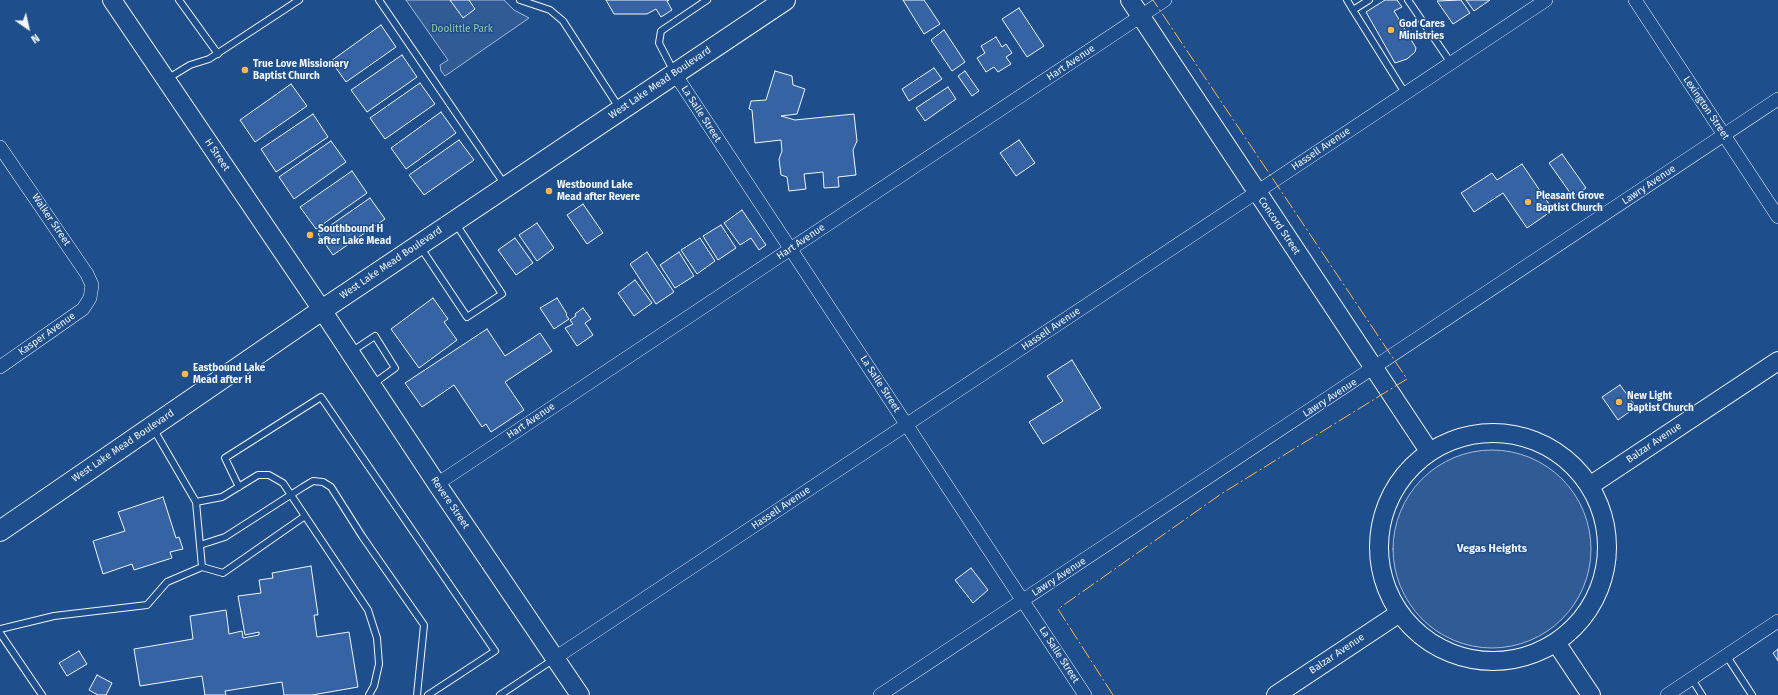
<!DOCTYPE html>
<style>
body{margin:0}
#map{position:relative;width:1778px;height:695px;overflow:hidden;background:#1f4e8c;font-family:"Fira Sans",sans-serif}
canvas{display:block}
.north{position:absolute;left:8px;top:8px;width:40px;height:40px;-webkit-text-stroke:3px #1f4e8c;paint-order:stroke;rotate:146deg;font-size:11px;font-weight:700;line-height:16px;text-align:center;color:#f2f6ff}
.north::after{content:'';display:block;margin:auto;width:14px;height:18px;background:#f2f6ff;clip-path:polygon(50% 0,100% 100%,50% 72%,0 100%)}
</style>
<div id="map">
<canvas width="1778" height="695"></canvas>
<div class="north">N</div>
</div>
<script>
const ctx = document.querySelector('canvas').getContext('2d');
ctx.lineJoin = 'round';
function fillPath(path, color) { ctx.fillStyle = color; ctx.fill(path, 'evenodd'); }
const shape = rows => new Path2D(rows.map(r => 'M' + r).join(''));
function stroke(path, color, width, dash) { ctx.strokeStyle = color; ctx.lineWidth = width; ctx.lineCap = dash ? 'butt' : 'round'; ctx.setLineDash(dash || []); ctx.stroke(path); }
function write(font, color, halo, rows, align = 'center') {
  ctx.font = font + ' "Fira Sans",sans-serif'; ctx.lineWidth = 3; ctx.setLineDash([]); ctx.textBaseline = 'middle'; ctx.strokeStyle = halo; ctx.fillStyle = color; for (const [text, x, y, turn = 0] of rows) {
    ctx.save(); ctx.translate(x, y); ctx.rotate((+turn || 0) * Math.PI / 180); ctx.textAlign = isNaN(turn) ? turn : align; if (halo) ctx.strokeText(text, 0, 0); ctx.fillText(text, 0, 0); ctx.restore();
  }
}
const built = shape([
 [406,0,504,0,514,10,529,18,445,76,441,71,440,65,448,60,406,0],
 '1393 549a99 99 0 1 1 198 0a99 99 0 1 1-198 0Z'
]);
fillPath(built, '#305b95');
stroke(built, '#a8bbd7', 1);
const building = shape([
 [450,0,469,0,475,9,463,18,450,0],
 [606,0,669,0,667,1,672,10,661,17,656,9,647,14,614,14,606,0],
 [903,0,924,0,940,24,924,34,903,0],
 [1385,0,1397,0,1402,7,1394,11,1416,48,1415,52,1407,59,1395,63,1366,12,1385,0],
 [1461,0,1470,13,1453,24,1437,1,1461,0],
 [1466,0,1490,0,1474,11,1466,0],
 [1019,8,1044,46,1027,57,1002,19,1019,8],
 [381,25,396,47,346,82,331,61,381,25],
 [944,30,965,62,952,71,931,40,944,30],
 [996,37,1002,47,1006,44,1012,53,1006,57,1011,64,998,72,994,67,986,72,977,58,985,53,981,46,996,37],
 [402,55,417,77,367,112,351,90,402,55],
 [934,68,942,79,909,101,902,89,934,68],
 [775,71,792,76,793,85,805,89,797,114,781,116,795,120,854,114,857,141,853,150,856,175,838,177,839,187,824,188,823,172,804,174,806,189,789,191,787,177,781,175,779,159,782,151,781,140,755,143,752,110,749,109,751,101,766,100,775,71],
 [965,71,979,91,972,96,958,76,965,71],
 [420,83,435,104,385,139,370,118,420,83],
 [291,84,307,106,255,142,240,120,291,84],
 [948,87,956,99,925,121,916,108,948,87],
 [441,112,456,133,406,169,391,148,441,112],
 [313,114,328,137,276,172,261,149,313,114],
 [459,140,474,160,424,195,409,175,459,140],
 [1019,140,1035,163,1016,176,1000,153,1019,140],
 [331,141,346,162,294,199,279,177,331,141],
 [1562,154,1586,188,1573,197,1549,163,1562,154],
 [1522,164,1553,210,1527,228,1503,193,1474,212,1461,193,1492,173,1497,180,1522,164],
 [352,171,367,193,316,229,300,207,352,171],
 [370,198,385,219,333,255,318,234,370,198],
 [583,204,603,233,587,244,567,215,583,204],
 [742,210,766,245,759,250,751,238,740,245,724,223,742,210],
 [537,223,554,248,537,261,519,235,537,223],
 [721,225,736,248,718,260,703,236,721,225],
 [515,238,533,263,516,275,498,250,515,238],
 [700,238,715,261,697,274,681,250,700,238],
 [647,252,674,292,656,304,630,264,647,252],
 [679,252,694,276,675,288,660,265,679,252],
 [635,280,652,303,634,316,618,293,635,280],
 [433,298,448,319,444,322,457,340,419,368,391,329,433,298],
 [557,298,567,314,566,315,569,319,554,329,540,308,557,298],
 [583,308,591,319,585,323,593,335,577,346,565,328,573,324,570,320,576,316,575,314,583,308],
 [487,329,505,356,540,333,552,351,505,382,524,410,491,432,486,424,482,427,454,385,422,407,405,383,487,329],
 [1072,360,1101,408,1043,444,1029,422,1063,401,1047,376,1072,360],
 [1620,385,1636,407,1618,420,1602,397,1620,385],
 [163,497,176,538,179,537,183,549,170,552,172,558,134,570,132,564,103,574,93,541,125,531,118,512,163,497],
 [311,566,318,615,314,615,317,637,349,632,358,687,312,695,284,695,282,682,225,691,226,695,205,695,202,676,140,686,134,649,193,639,190,616,226,610,229,634,242,631,243,638,259,635,259,632,245,635,238,596,261,593,259,580,273,578,272,573,311,566],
 [971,568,988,590,973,603,955,580,971,568],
 [1778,649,1778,661,1773,653,1778,649],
 [79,651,87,664,67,676,59,663,79,651],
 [97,675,112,683,106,695,98,695,89,690,97,675]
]);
fillPath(building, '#3563a3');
stroke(building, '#f2f6ff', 1);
const lane = shape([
 [179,0,218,54],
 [379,0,505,185],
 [520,0,550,10,563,21,620,109],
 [1347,0,1353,10],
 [1369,0,1353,10,1405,93],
 [1408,0,1451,63],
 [674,72,659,43,661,31,707,0],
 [167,79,190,65,209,59,299,0],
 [421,248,467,317,502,294,456,224],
 [351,352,375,336,395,368,373,384],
 [154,430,196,502,222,497,258,475,269,475,283,483,368,610,377,638,379,664,374,686,369,695],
 [239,487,225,458,321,397,495,651,428,695],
 [200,545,225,537,303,487,313,481,323,482,331,487,362,536,424,625,417,695],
 [202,567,223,573,305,516],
 [0,629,54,616,147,605,167,582,202,567,196,502],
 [0,633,42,695],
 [1726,655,1752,695],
 [1692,679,1702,695],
 [500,695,554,659]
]);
const street = shape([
 [1635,0,1778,217],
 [675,74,1085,695],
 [0,147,87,274,92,285,90,298,83,309,0,367],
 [437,484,1165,0],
 [555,658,1546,0],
 [880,695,1778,99],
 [1667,695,1778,621]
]);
const secondary = shape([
 [112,0,322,310,437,484,580,695],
 [1130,0,1429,451],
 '1379 547a114 114 0 1 1 228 0a114 114 0 1 1-228 0Z',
 [1591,485,1778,361],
 [1557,644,1591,695],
 [1276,695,1398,614]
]);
const primary = shape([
 [0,531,322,310,785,0]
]);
stroke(lane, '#f2f6ff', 8);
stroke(street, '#f2f6ff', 14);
stroke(secondary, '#f2f6ff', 20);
stroke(primary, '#f2f6ff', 22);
stroke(lane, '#1f4e8c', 6);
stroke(street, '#1f4e8c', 13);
stroke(secondary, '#1f4e8c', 18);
stroke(primary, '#1f4e8c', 20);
stroke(shape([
 [1113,695,1058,609,1221,494,1407,379,1153,0]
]), '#ffb74d', 1, [14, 3, 2, 3]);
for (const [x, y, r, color] of [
 [1391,30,4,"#ffb74d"],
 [245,70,4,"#ffb74d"],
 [549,191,4,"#ffb74d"],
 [1528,202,4,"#ffb74d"],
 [310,235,4,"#ffb74d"],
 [185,374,4,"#ffb74d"],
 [1619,402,4,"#ffb74d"]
]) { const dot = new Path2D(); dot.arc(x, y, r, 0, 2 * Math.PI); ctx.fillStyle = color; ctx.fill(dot); stroke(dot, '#1f4e8c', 1.5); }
write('bold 10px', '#f2f6ff', '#1f4e8c', [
 ["God Cares",1399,24],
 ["Ministries",1399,36],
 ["True Love Missionary",253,64],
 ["Baptist Church",253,76],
 ["Westbound Lake",557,185],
 ["Mead after Revere",557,197],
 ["Pleasant Grove",1536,196],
 ["Baptist Church",1536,208],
 ["Southbound H",318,229],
 ["after Lake Mead",318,241],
 ["Eastbound Lake",193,368],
 ["Mead after H",193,380],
 ["New Light",1627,396],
 ["Baptist Church",1627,408]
], 'left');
write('10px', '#97c8a6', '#1f4e8c', [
 ["Doolittle Park",462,29]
]);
write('10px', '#f2f6ff', '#1f4e8c', [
 ["Hart Avenue",1071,63,-34],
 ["West Lake Mead Boulevard",660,83,-34],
 ["Lexington Street",1706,108,56],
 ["La Salle Street",701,114,57],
 ["Hassell Avenue",1321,149,-34],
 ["H Street",217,155,56],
 ["Lawry Avenue",1649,185,-34],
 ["Walker Street",51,220,56],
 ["Concord Street",1279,226,56],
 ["Hart Avenue",801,242,-34],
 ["West Lake Mead Boulevard",391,263,-34],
 ["Hassell Avenue",1051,329,-34],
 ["Kasper Avenue",47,334,-35],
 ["La Salle Street",880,384,57],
 ["Lawry Avenue",1330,398,-33],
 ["Hart Avenue",531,421,-34],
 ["Balzar Avenue",1654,443,-34],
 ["West Lake Mead Boulevard",123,446,-34],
 ["Revere Street",450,503,56],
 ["Hassell Avenue",781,508,-34],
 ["Lawry Avenue",1059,577,-33],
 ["Balzar Avenue",1337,654,-34],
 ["La Salle Street",1059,655,57]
]);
write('bold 11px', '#f2f6ff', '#1f4e8c', [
 ["Vegas Heights",1492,549]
]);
</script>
